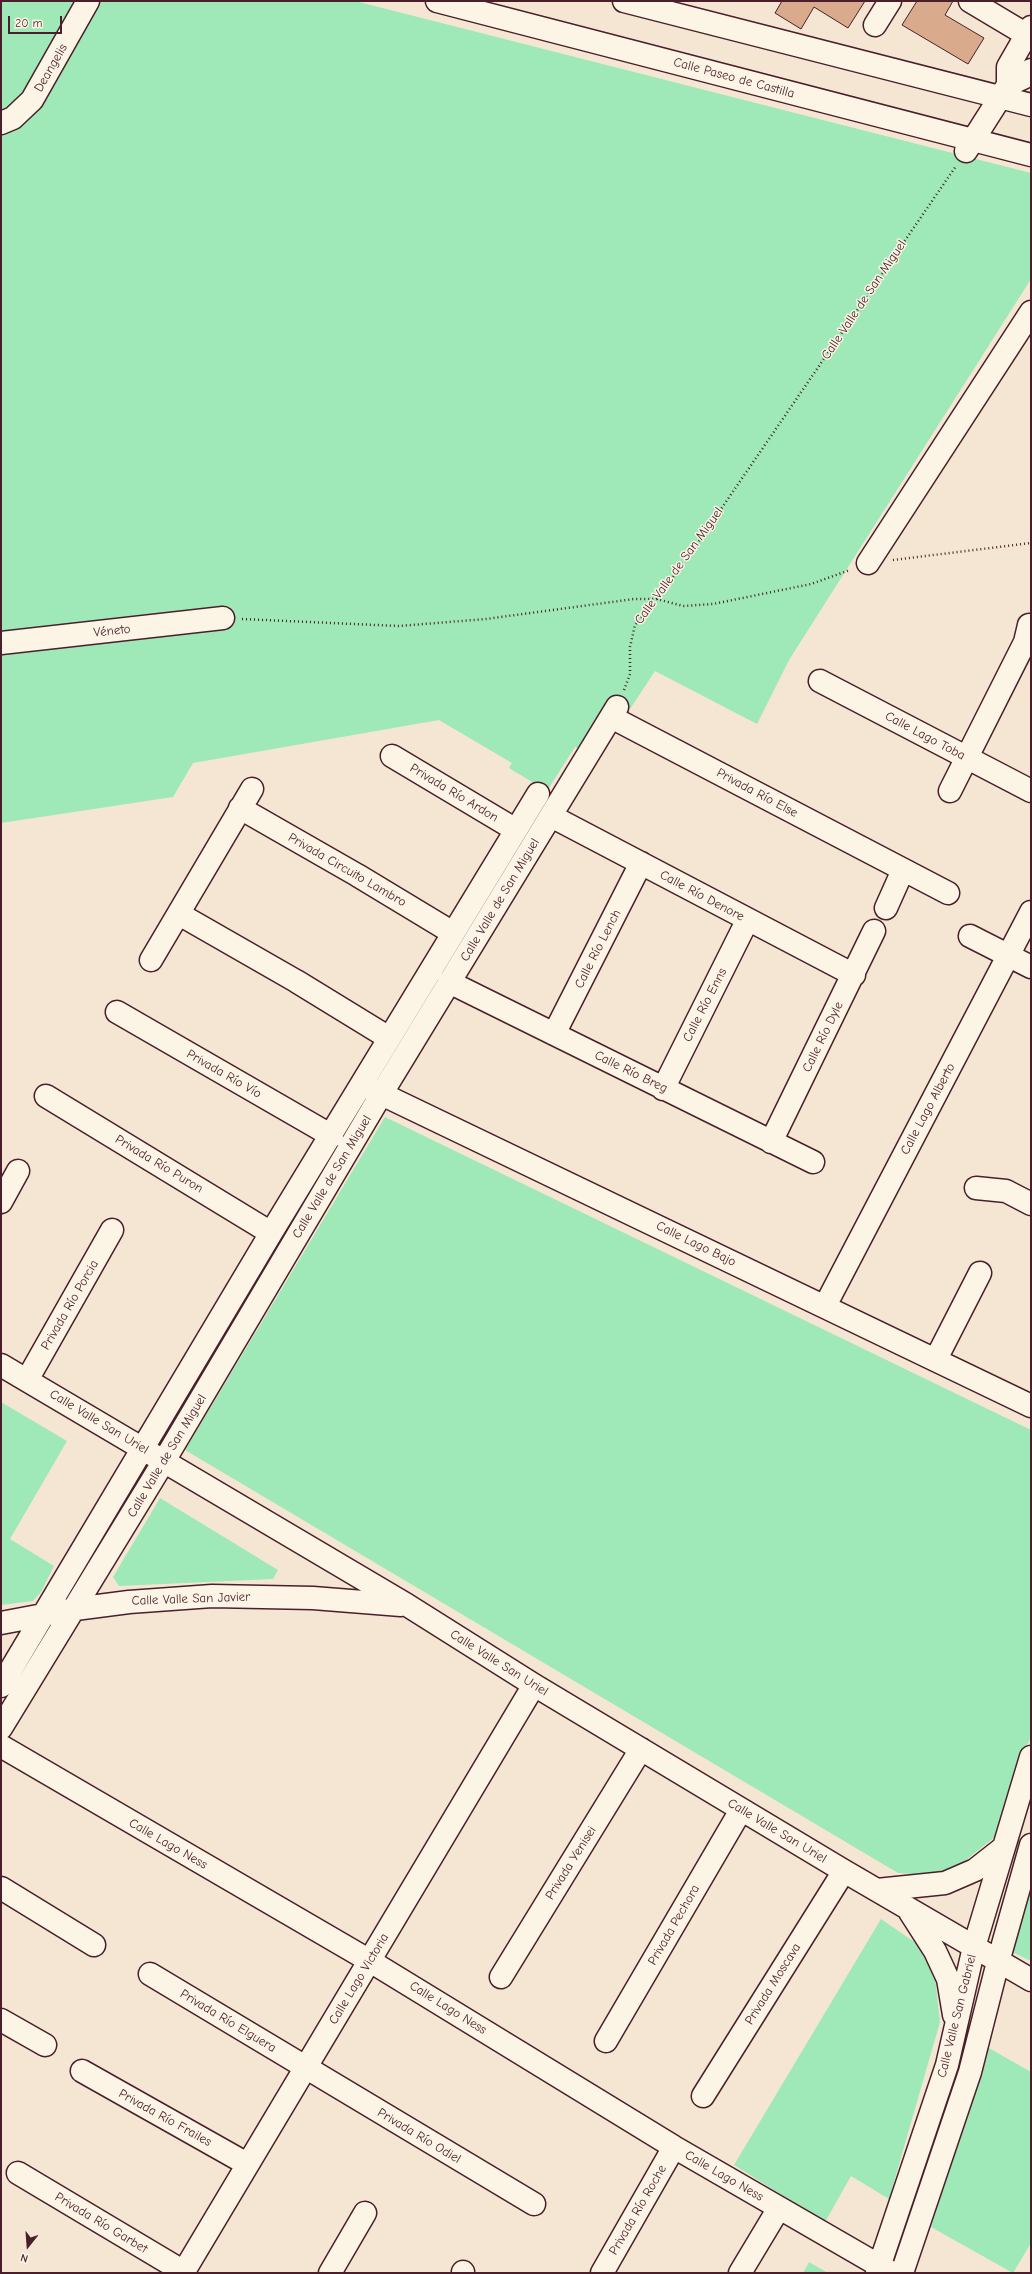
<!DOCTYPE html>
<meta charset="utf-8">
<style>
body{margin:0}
#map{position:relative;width:1032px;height:2274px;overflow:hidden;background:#f5e6d3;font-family:"Comic Neue",sans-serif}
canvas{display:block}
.frame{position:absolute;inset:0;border:2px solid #4a1f2b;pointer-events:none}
.north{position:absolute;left:8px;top:2226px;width:40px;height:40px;-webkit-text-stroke:3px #fcf5e5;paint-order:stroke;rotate:197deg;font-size:11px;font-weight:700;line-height:16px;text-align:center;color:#4a1f2b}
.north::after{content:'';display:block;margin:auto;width:14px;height:18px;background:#4a1f2b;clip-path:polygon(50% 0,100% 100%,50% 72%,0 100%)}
.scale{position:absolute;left:8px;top:16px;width:54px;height:18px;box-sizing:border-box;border:2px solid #4a1f2b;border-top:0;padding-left:5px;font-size:12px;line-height:14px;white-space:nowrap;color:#4a1f2b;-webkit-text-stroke:3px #fcf5e5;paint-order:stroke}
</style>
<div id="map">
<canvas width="1032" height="2274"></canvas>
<div class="frame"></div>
<div class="north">N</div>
<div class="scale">20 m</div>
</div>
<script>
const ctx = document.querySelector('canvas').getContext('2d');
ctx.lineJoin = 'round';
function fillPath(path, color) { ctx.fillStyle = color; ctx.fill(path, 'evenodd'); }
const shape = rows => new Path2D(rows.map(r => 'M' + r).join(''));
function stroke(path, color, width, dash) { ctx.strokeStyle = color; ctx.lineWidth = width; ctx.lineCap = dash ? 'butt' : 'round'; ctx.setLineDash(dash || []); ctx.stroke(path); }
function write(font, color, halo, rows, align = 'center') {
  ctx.font = font + ' "Comic Neue",sans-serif'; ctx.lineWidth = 3; ctx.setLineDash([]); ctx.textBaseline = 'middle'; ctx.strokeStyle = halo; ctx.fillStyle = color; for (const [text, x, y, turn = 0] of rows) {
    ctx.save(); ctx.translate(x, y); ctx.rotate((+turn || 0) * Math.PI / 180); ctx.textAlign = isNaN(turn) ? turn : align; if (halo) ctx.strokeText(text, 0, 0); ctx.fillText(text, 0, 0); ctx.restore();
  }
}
fillPath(shape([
 [1,1,355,1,1031,173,1031,279,789,660,757,724,655,671,630,709,614,700,580,749,575,747,547,791,509,768,512,763,439,720,193,763,173,797,1,823],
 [385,1117,1031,1430,1031,1736,1011,1788,996,1836,946,1876,898,1873,185,1450],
 [1,1402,67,1441,10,1539,54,1566,41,1592,33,1601,1,1605],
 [160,1498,278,1570,273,1579,119,1586,113,1577],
 [1031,1888,1031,1961,1012,1952],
 [881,1919,916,1943,935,1977,940,2022,889,2199,851,2176,825,2222,734,2165],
 [987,2047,1031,2072,1031,2243,1013,2273,931,2227],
 [809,2262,828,2273,803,2273]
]), '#9fe8b7');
const building = shape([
 [782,1,865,1,848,28,814,7,801,29,775,13,782,1],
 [917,1,953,1,945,15,984,38,968,64,902,25,917,1]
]);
fillPath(building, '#daaa8d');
stroke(building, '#4a1f2b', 1);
const minor = shape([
 [437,1,1031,155],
 [624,1,1031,105],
 [970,1,1027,35],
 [875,25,890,1],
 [1008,85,1008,67,1031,27],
 [1,123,13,118,32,100,88,1],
 [966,151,1008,85,1027,76,1031,70],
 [868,563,1031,312],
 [1,643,223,618],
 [820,681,1031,791],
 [611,717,948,893],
 [392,756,516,830],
 [950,791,1025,642,1029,625],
 [240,808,357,875,453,933],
 [551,816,854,975],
 [886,908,903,870],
 [179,914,296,981,389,1038],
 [970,936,1031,967],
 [151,960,252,789],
 [449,982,813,1162],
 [117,1012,332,1136],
 [554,1034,641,863],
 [369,1088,1031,1406],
 [663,1089,747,921],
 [46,1096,271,1233],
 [771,1142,874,931],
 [976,1188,1006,1191,1031,1204],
 [1,1202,18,1171],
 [825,1306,1031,912],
 [936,1359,980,1273],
 [1,1365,407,1605,534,1685,844,1871,1031,1980],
 [27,1380,112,1230],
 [1,1623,75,1609,129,1602,212,1596,313,1598,401,1605],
 [1,1686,271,1233,538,794],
 [1,1728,164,1461,382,1093,617,707],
 [1,1746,370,1961,674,2147,892,2273],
 [1,1888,94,1945],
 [877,1890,945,1883,975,1870,1003,1848],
 [910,1912,935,1951,948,1979,954,2015],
 [150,1974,534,2204],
 [501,1977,641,1749],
 [1,2020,45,2045],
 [606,2041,741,1810],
 [82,2071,247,2164],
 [703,2096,844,1871],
 [18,2173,184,2272],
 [183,2273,534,1685],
 [330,2273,365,2213],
 [463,2273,463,2272],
 [602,2273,674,2147],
 [740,2273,779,2208],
 [877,2273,947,2065,974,1947,1031,1757],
 [902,2273,970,2072,998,1962,1031,1845]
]);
stroke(minor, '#4a1f2b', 25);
stroke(shape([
 [893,560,1031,543],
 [242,619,399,626,486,619,634,599,657,599,683,606,713,604,811,584,850,570],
 [624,690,630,674,630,647,635,625,657,599,695,547,956,166]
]), '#4a1f2b', 2.5, [1, 3]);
stroke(minor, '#fcf5e5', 22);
write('13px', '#4a1f2b', '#fcf5e5', [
 ["Deangelis",51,68,-60],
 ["Calle Paseo de Castilla",734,78,15],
 ["Calle Valle de San Miguel",864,300,-56],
 ["Calle Valle de San Miguel",679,566,-54],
 ["Véneto",112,631,-6],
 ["Calle Lago Toba",925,736,28],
 ["Privada Río Ardon",454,793,31],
 ["Privada Río Else",757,793,28],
 ["Privada Circuito Lambro",347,870,30],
 ["Calle Río Denore",702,896,28],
 ["Calle Valle de San Miguel",500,900,-59],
 ["Calle Río Lench",598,949,-63],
 ["Calle Río Enns",705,1005,-63],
 ["Calle Río Dyle",823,1037,-64],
 ["Calle Río Breg",631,1072,26],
 ["Privada Río Vío",224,1074,30],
 ["Calle Lago Alberto",928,1109,-62],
 ["Privada Río Puron",159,1164,31],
 ["Calle Valle de San Miguel",332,1177,-59],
 ["Calle Lago Bajo",696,1244,26],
 ["Privada Río Porcia",70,1305,-60],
 ["Calle Valle San Uriel",99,1422,31],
 ["Calle Valle de San Miguel",167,1456,-59],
 ["Calle Valle San Javier",191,1599,-2],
 ["Calle Valle San Uriel",499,1663,32],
 ["Calle Valle San Uriel",777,1831,31],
 ["Calle Lago Ness",168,1844,30],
 ["Privada Yenisei",571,1863,-58],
 ["Privada Pechora",674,1925,-60],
 ["Calle Lago Victoria",359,1979,-59],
 ["Privada Moscava",773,1984,-58],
 ["Calle Lago Ness",448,2008,32],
 ["Calle Valle San Gabriel",957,2016,-76],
 ["Privada Río Elguera",228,2021,31],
 ["Privada Río Frailes",165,2118,29],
 ["Privada Río Odiel",419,2136,31],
 ["Calle Lago Ness",724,2176,30],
 ["Privada Río Roche",638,2210,-60],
 ["Privada Río Garbet",101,2223,31]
]);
</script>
